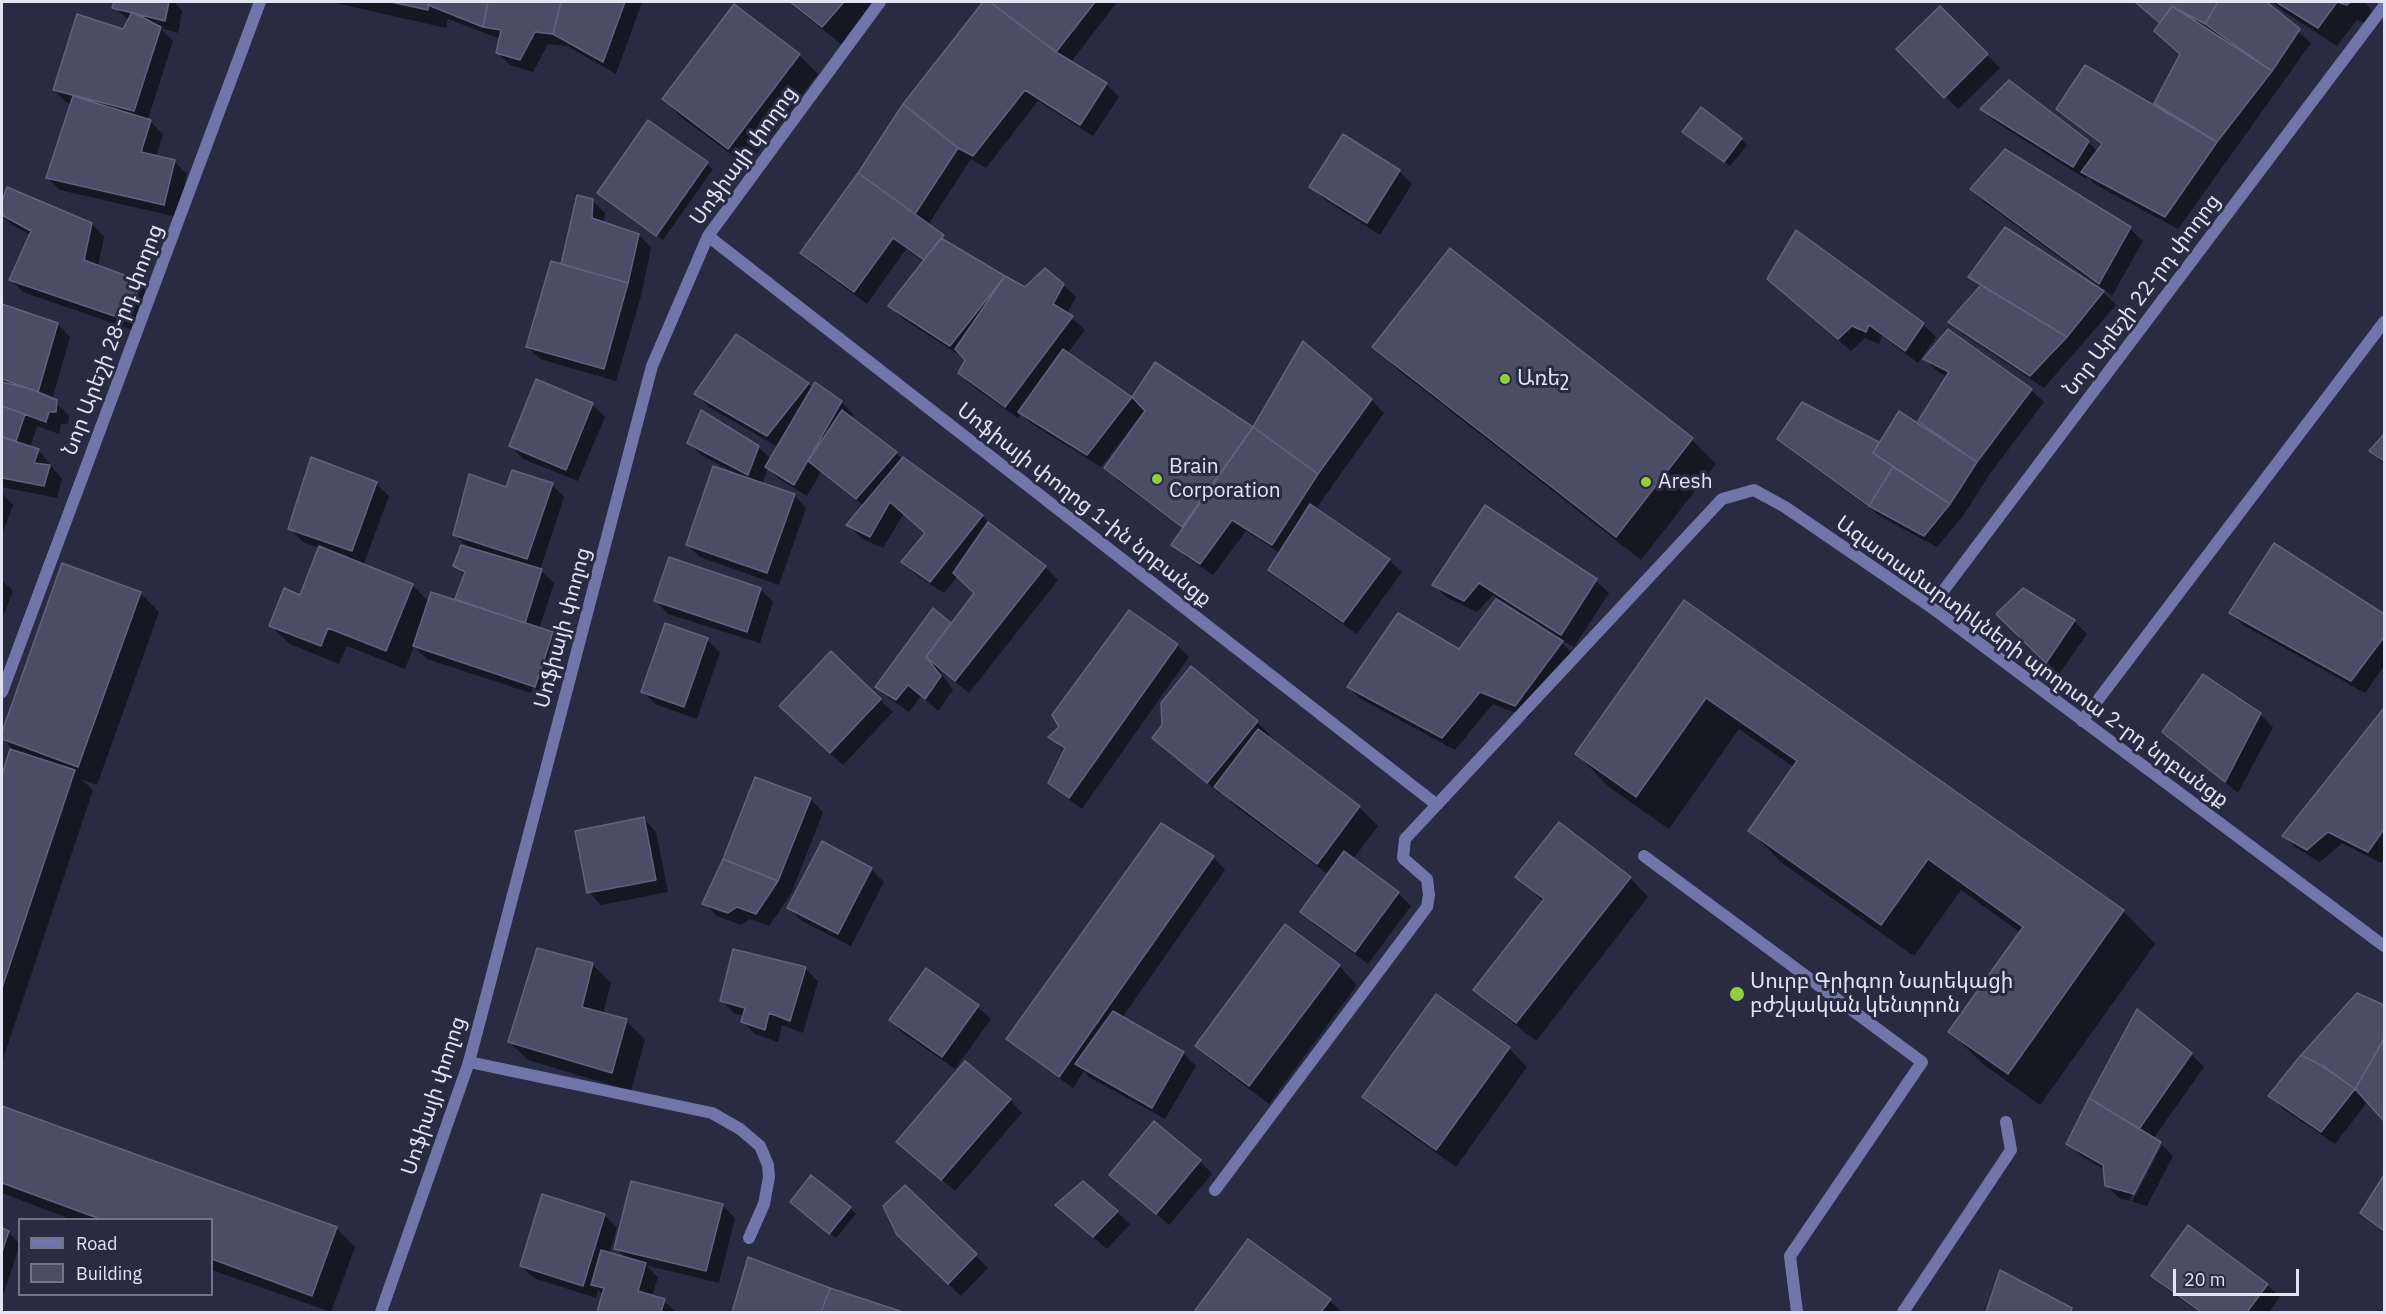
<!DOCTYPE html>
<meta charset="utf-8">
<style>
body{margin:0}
#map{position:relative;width:2386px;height:1314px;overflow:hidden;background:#282b42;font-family:"IBM Plex Sans",sans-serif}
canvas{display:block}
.frame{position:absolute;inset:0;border:3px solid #e1e4f3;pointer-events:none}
.legend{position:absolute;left:18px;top:1218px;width:195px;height:78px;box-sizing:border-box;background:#282b42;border:2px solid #727589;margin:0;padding:8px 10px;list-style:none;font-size:18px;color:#e1e4f3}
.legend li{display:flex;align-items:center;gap:12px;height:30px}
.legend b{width:30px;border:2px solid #727589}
.scale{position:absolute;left:2173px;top:1269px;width:126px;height:27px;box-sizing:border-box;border:3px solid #e1e4f3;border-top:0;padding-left:8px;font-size:18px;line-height:21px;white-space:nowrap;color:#e1e4f3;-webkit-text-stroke:4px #282b42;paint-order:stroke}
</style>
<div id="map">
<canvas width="2386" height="1314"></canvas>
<div class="frame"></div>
<ul class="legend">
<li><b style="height:8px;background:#7076a9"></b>Road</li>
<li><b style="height:16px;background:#4a4d66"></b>Building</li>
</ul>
<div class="scale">20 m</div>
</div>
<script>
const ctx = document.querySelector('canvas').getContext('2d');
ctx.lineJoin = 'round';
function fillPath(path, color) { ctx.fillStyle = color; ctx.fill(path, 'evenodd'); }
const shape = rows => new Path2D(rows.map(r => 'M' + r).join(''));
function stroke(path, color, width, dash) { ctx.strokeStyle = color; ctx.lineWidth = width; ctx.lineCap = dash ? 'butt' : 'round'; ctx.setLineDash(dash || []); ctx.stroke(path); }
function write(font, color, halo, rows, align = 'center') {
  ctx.font = font + ' "IBM Plex Sans","Noto Sans Armenian",sans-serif'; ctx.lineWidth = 6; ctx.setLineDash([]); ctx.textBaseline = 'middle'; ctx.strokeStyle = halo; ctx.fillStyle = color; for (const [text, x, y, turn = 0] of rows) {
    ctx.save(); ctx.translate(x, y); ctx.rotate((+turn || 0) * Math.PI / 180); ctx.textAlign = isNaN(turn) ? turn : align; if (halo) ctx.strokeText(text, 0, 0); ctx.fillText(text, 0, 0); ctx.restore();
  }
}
fillPath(shape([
 [116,2,175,2,182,11,178,33,160,28,173,41,148,119,163,134,156,157,174,161,187,174,177,217,60,190,47,178,72,104,67,103,54,90,124,30,129,20,114,7],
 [331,2,642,2,616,74,567,46,548,44,533,72,510,65,497,52,501,39,448,19,446,28],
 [788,2,878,2,842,45],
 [985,2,1117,2,1071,62,1106,84,1119,97,1093,136,1038,101,986,168,971,159,928,225,955,248,1025,289,1063,285,1076,297,1067,314,1085,330,1067,354,1133,399,1156,364,1254,429,1371,400,1384,413,1315,510,1389,560,1402,572,1357,634,1282,582,1270,569,1280,553,1246,531,1213,575,1186,557,1173,544,1184,529,1118,481,1106,468,1146,413,1144,411,1101,467,1032,424,1021,414,1018,418,972,386,959,373,967,360,903,319,890,306,924,262,906,249,867,304,815,266,802,253,859,174,905,105],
 [2135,2,2265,2,2311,43,2178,229,2096,185,2087,176,2086,179,1994,121,1982,109,2088,142,2098,152,2102,146,2058,109,2163,111,2156,103,2181,54,2156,31,2161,24],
 [2273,2,2365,2,2374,14,2366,23,2357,20,2337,46,2283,11],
 [1940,8,2000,68,1958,109,1898,49],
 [799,55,818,74,747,166,682,118,664,99],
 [649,122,713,169,663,240,599,193],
 [1343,136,1399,171,1412,184,1380,235,1324,199,1311,187],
 [1690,138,1741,139,1747,145,1730,166],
 [2005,151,2130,229,2143,241,2112,296,2103,289,2102,291,2116,305,2044,388,1963,334,1950,322,1981,287,1970,277,2098,289,2100,287,1984,202,1972,189],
 [8,189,92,224,104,237,98,267,139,282,152,295,141,333,23,292,11,280,31,235,12,225,2,215,2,205],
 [592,200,605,213,604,223,639,235,651,248,641,296,616,381,540,359,528,347],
 [1451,250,1692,440,1716,464,1641,560,1398,370,1374,346],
 [1769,279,1923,324,1936,337,1918,363,1882,336,1879,344,1865,338,1851,351],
 [2,305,58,324,70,337,52,400,69,415,68,424,61,424,59,434,37,426,30,448,38,450,62,479,57,498,2,487],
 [736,336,813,388,841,402,854,415,851,419,903,459,982,516,995,529,1045,567,1058,580,969,693,937,667,953,690,938,711,921,696,909,712,890,699,877,687,933,610,951,626,975,593,958,576,944,593,916,575,903,562,926,533,904,513,883,548,861,538,849,525,864,506,821,472,807,496,779,479,768,468,762,484,794,495,806,508,779,585,700,557,687,545,735,473,701,455,689,443,758,447,771,459,778,447,709,407,696,394],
 [1925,359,2031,390,2044,402,1989,475,1963,516,1937,547,1883,518,1792,451,1779,438,1803,404,1880,444,1925,429,1920,421,1948,377,1938,372],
 [592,404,605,417,578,481,523,459,511,446],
 [2384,436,2384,464,2371,451],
 [376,483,389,496,363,566,412,585,429,602,455,601,465,576,455,565,469,549,455,535,507,489,552,485,564,497,540,570,554,583,539,629,552,634,565,646,547,699,534,694,552,639,549,639,531,693,427,659,414,646,405,669,347,646,339,664,290,644,271,626,301,597,320,548,303,542,290,529],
 [2,493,13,505,2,535],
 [1485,507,1596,581,1609,593,1574,647,1557,638,1574,655,1528,718,1493,704,1455,750,1361,699,1348,687,1537,627,1539,624,1493,595,1477,612,1446,597,1434,585],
 [2274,545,2384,616,2384,666,2365,693,2243,625,2230,613],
 [63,565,140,593,159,612,97,785,81,779,93,790,2,1062,2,779,12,749,2,736],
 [2,580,13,591,2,619],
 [760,589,773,602,760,643,668,614,656,601],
 [1685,603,2123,911,2155,944,2040,1105,1983,1064,1950,1032,2021,933,1961,890,1914,956,1782,863,1750,831,1795,768,1739,729,1669,829,1609,787,1577,754],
 [1998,614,2074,621,2087,634,2059,674],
 [707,640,720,652,697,719,655,704,642,691],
 [1177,645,1189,657,1082,809,1063,795,1050,783,1065,751,1050,737],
 [831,653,893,712,843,765,794,719],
 [2204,676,2260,714,2273,727,2238,793,2164,732],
 [2384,711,2384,859,2381,863,2342,843,2320,862,2296,848,2284,836],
 [1257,722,1270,735,1267,738,1359,807,1378,826,1353,859,1398,893,1411,906,1368,964,1314,924,1302,911,1329,875,1235,806,1222,792,1220,794,1154,738],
 [756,778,810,799,823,812,791,894,769,926,750,919,741,925,717,916,704,903],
 [644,819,656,832,668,892,601,905,589,892],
 [1213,857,1225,870,1122,1018,1183,1053,1196,1066,1165,1119,1089,1077,1084,1071,1073,1088,1021,1051,1008,1038],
 [871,869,884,882,851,946,802,921,789,908],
 [1517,877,1630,878,1648,897,1536,1041,1494,1008,1475,990,1544,902],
 [592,964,611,983,603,1014,626,1021,645,1039,631,1091,528,1060,509,1042],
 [1339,966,1357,985,1269,1104,1216,1064,1197,1046],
 [805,968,818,981,803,1033,782,1025,778,1042,755,1034,742,1021,744,1016,734,1013,721,1000],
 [926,970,978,1007,991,1019,955,1069,903,1033,891,1020],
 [2357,995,2384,1006,2384,1119,2368,1101,2335,1144,2283,1109,2271,1096],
 [1509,1048,1527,1067,1456,1167,1383,1115,1364,1096],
 [2191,1054,2204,1067,2153,1139,2162,1145,2158,1145,2129,1200,2132,1202,2162,1145,2173,1156,2147,1206,2119,1198,2106,1185,2105,1170,2081,1156,2068,1143],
 [1010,1100,1022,1113,955,1191,898,1142],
 [2,1107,336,1228,355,1247,331,1312,212,1270,212,1220,73,1220,2,1193],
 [1200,1161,1212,1174,1169,1225,1111,1175],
 [2384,1178,2384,1233,2362,1213],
 [905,1187,988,1268,961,1296,911,1248],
 [543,1196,605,1215,617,1228,609,1254,627,1259,616,1248,722,1205,735,1218,719,1283,646,1265,658,1277,652,1297,664,1301,676,1312,599,1312,604,1295,598,1290,596,1298,534,1278,521,1266],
 [798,1208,850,1208,856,1214,836,1238],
 [1117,1212,1130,1224,1107,1249,1070,1217],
 [2,1230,8,1232,20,1244,2,1299],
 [1248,1241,1330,1301,1342,1312,1196,1312],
 [749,1259,900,1312,734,1312],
 [2001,1272,2071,1309,2075,1312,1987,1312],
 [2153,1276,2267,1285,2280,1297,2269,1312,2199,1312,2166,1289]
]), '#0007');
const building = shape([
 [114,2,169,2,165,21,112,8,114,2],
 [391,2,429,2,428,10,391,2],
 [429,2,488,2,483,27,428,5,429,2],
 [488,2,561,2,553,34,535,32,520,60,496,53,501,30,483,27,488,2],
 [561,2,625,2,603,62,553,34,561,2],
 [790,2,844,2,822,27,790,2],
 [983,2,990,2,1056,52,1107,83,1080,125,1025,90,973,156,958,148,903,104,983,2],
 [990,2,1095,2,1056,52,990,2],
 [2135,2,2218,2,2205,24,2172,6,2160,23,2135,2],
 [2218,2,2267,2,2300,29,2272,71,2205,24,2218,2],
 [2276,2,2350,2,2347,5,2337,2,2318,28,2276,2],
 [734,4,800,54,728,149,662,99,734,4],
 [1940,6,1988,54,1944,98,1896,49,1940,6],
 [2172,6,2272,71,2217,142,2154,103,2180,54,2154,31,2172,6],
 [132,12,161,27,134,111,53,90,77,14,123,29,132,12],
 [2085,65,2217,142,2165,217,2081,172,2102,144,2056,109,2085,65],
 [2009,80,2089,141,2073,167,1980,109,2009,80],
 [73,96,151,120,141,152,175,160,164,205,46,178,73,96],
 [903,104,958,148,915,214,858,173,903,104],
 [1701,107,1742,138,1724,162,1682,132,1701,107],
 [648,120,708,162,656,236,597,193,648,120],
 [1343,134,1400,170,1367,223,1309,187,1343,134],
 [2005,149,2131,227,2099,284,1970,189,2005,149],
 [858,173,944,235,924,260,893,238,854,292,800,253,858,173],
 [7,187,92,223,84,260,140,281,129,321,9,280,31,231,2,215,2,201,7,187],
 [577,195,593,199,592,218,639,234,628,283,561,264,577,195],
 [2005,227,2104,291,2067,337,1968,277,2005,227],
 [1796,230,1924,323,1905,351,1869,325,1866,332,1852,326,1838,339,1767,279,1796,230],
 [941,238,1005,276,950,346,888,306,941,238],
 [1450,248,1693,438,1616,537,1372,347,1450,248],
 [551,261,628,283,604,369,526,347,551,261],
 [1045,268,1064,284,1053,304,1073,316,1005,407,958,373,965,360,955,349,1005,276,1025,287,1045,268],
 [1981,285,2067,337,2030,376,1948,322,1981,285],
 [2,304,58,323,38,392,2,379,2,304],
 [1948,329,2032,389,1977,462,1918,421,1949,372,1923,359,1948,329],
 [736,334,809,383,767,436,694,394,736,334],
 [1303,341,1372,399,1318,474,1253,427,1303,341],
 [1063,349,1132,397,1087,455,1018,412,1063,349],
 [1155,362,1253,427,1182,527,1104,468,1145,411,1132,397,1155,362],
 [536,379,593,403,566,470,509,446,536,379],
 [2,382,31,389,57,400,56,412,49,412,46,422,2,406,2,382],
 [815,382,842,401,794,485,765,467,815,382],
 [1802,402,1879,442,1873,453,1893,467,1869,506,1777,439,1802,402],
 [2,406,25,414,16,441,2,437,2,406],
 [701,410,759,446,748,475,687,443,701,410],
 [842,410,897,452,856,499,808,461,842,410],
 [1899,411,1977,462,1950,504,1873,453,1899,411],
 [1253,427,1318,474,1272,545,1232,520,1200,564,1171,545,1253,427],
 [2384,434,2384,461,2369,451,2384,434],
 [2,437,39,449,34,463,50,465,44,486,2,478,2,437],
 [311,457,377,482,352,551,288,529,311,457],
 [903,457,983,515,930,582,901,562,925,533,890,502,870,537,846,525,903,457],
 [713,466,795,494,767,573,686,545,713,466],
 [1893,467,1950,504,1924,536,1869,506,1893,467],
 [512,470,553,483,527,559,453,535,469,474,506,487,512,470],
 [1310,504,1390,559,1343,622,1268,570,1310,504],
 [1485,505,1597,579,1561,635,1479,583,1464,601,1432,585,1485,505],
 [988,522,1046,566,955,681,926,657,974,593,953,573,988,522],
 [2274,543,2384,614,2384,637,2351,681,2229,613,2274,543],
 [461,545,542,569,525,623,455,599,465,572,453,566,461,545],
 [319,546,413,584,386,651,328,628,321,646,269,626,284,588,300,595,319,546],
 [669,557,761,588,747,632,654,601,669,557],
 [62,563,141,592,78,767,2,739,2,732,62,563],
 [2023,588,2075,620,2046,663,1996,614,2023,588],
 [431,592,553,632,535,687,413,646,431,592],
 [1496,599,1563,641,1515,706,1480,692,1442,738,1347,687,1398,613,1459,649,1496,599],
 [1684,600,2124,910,2008,1074,1948,1032,2023,927,1928,859,1881,925,1748,831,1797,761,1706,698,1636,797,1575,754,1684,600],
 [933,608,951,623,926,657,941,676,925,699,908,685,896,700,875,687,933,608],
 [1129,610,1178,644,1069,798,1048,783,1065,748,1048,737,1059,727,1052,715,1129,610],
 [665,623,708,638,684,707,641,692,665,623],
 [831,651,881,699,830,753,779,706,831,651],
 [1191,666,1258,721,1207,783,1152,738,1162,725,1161,703,1191,666],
 [2203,674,2261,713,2225,782,2162,732,2203,674],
 [2384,708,2384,829,2368,852,2328,832,2307,850,2282,836,2384,708],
 [1258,729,1360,806,1317,864,1214,787,1258,729],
 [10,749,75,770,2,988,2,775,10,749],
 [755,777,811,798,778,881,723,859,755,777],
 [644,817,656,880,587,893,575,831,644,817],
 [1559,822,1631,877,1516,1023,1473,990,1544,899,1515,877,1559,822],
 [1161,823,1214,856,1059,1077,1006,1039,1161,823],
 [822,841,872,868,838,934,787,908,822,841],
 [1344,851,1399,892,1355,952,1300,912,1344,851],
 [723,859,778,881,756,914,737,907,728,913,702,904,723,859],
 [1285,924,1340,965,1249,1086,1195,1046,1285,924],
 [537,948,593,963,582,1007,627,1019,612,1073,508,1042,537,948],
 [733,949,806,967,790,1021,769,1013,765,1030,741,1022,745,1008,720,1001,733,949],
 [926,968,979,1005,942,1057,889,1020,926,968],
 [2357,993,2384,1005,2384,1039,2355,1089,2325,1067,2301,1055,2357,993],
 [1436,994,1510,1047,1436,1150,1362,1097,1436,994],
 [2137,1009,2192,1053,2139,1129,2089,1098,2137,1009],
 [1113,1011,1184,1052,1152,1108,1075,1064,1113,1011],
 [2384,1039,2384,1121,2355,1089,2384,1039],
 [2301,1055,2319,1064,2355,1089,2321,1132,2268,1096,2301,1055],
 [965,1061,1011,1099,941,1180,896,1142,965,1061],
 [2089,1098,2161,1142,2134,1194,2105,1186,2103,1165,2066,1144,2089,1098],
 [2,1106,337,1227,312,1296,212,1259,212,1220,103,1220,2,1183,2,1106],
 [1154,1121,1201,1160,1156,1214,1109,1175,1154,1121],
 [811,1175,851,1207,829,1234,790,1202,811,1175],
 [2384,1175,2384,1231,2360,1213,2384,1175],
 [631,1181,723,1204,706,1271,614,1249,631,1181],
 [1083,1181,1118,1211,1093,1237,1055,1205,1083,1181],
 [905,1185,977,1254,948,1284,897,1235,883,1206,905,1185],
 [542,1194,605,1214,583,1286,520,1266,542,1194],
 [2188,1225,2268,1284,2247,1312,2201,1312,2151,1276,2188,1225],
 [2,1228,9,1231,2,1252,2,1228],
 [1248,1239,1331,1299,1321,1312,1194,1312,1248,1239],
 [601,1250,646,1263,638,1291,665,1299,661,1312,597,1312,604,1288,591,1285,601,1250],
 [748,1257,830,1288,821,1312,732,1312,748,1257],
 [2000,1270,2072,1308,2071,1312,1986,1312,2000,1270],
 [830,1288,903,1312,821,1312,830,1288]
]);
fillPath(building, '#4a4d66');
stroke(building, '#5f637d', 1.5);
stroke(shape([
 [1644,856,1922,1062,1790,1256,1797,1312],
 [469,1062,712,1113,740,1129,760,1146,768,1165,769,1177,764,1204,749,1238]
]), '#7076a9', 12);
stroke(shape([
 [708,236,1437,805],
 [1931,607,2384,6],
 [2,692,260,2],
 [2082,721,2384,322],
 [1215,1190,1427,907,1429,895,1427,879,1403,858,1405,839,1722,499,1754,490,1785,507,1931,607,2384,946],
 [381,1312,469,1062,652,366,708,236,880,2],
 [1903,1312,2011,1150,2006,1122]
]), '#7076a9', 12);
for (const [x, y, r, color] of [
 [1505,379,6,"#93cc3d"],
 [1157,479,6,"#93cc3d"],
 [1646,482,6,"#93cc3d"],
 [1737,994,8,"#93cc3d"]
]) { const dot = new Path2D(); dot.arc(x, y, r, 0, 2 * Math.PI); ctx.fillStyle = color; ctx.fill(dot); stroke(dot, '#282b42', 2); }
write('21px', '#e1e4f3', '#282b42', [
 ["Սոֆիայի փողոց",744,156,-54],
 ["Նոր Արեշի 22-րդ փողոց",2142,295,-53],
 ["Նոր Արեշի 28-րդ փողոց",113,340,-69],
 ["Սոֆիայի փողոց 1-ին նրբանցք",1084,505,38],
 ["Սոֆիայի փողոց",563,628,-75],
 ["Ազատամարտիկների պողոտա 2-րդ նրբանցք",2032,662,36],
 ["Սոֆիայի փողոց",434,1096,-72]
]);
write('21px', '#e1e4f3', '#282b42', [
 ["Առեշ",1517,379],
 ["Brain",1169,467],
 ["Corporation",1169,491],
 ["Aresh",1658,482],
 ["Սուրբ Գրիգոր Նարեկացի",1750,982],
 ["բժշկական կենտրոն",1750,1006]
], 'left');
</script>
